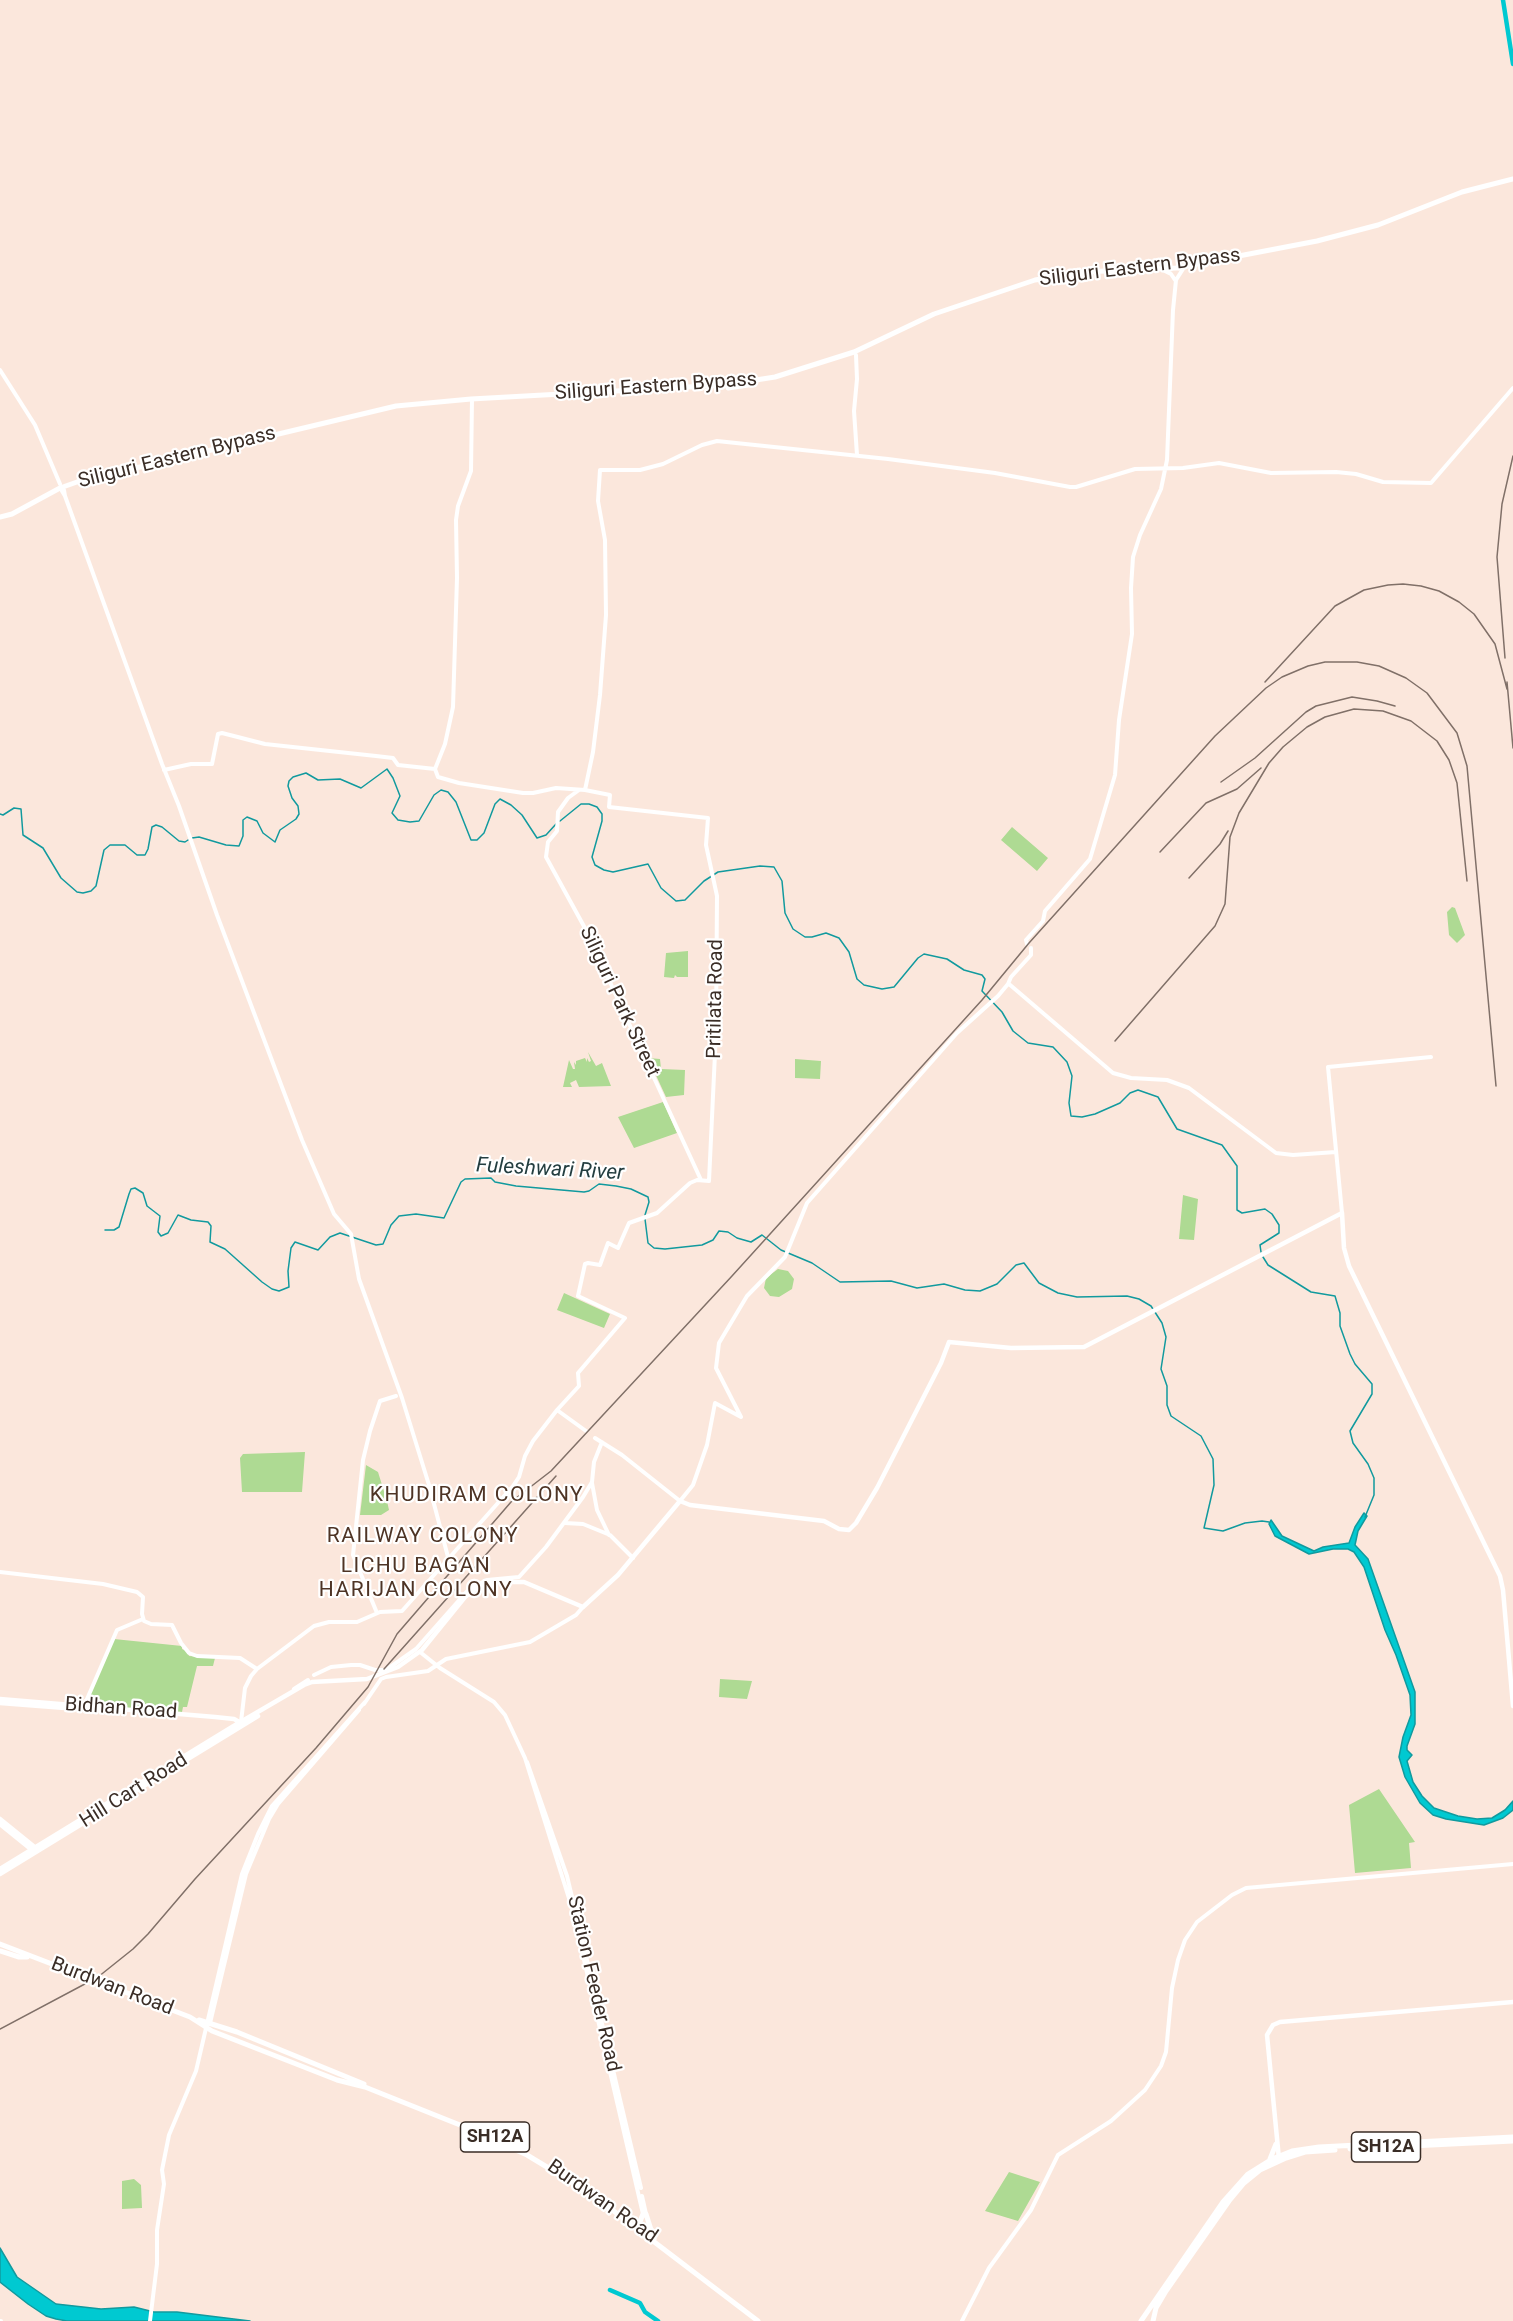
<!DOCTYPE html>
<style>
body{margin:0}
canvas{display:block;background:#fbe7dc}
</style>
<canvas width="1513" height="2321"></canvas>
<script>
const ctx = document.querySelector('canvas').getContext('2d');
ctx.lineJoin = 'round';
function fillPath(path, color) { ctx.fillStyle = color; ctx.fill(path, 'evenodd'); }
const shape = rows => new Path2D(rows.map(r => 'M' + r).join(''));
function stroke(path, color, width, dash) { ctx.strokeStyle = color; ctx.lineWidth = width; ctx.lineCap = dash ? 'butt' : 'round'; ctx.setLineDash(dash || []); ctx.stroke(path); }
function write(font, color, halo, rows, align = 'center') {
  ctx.font = font + ' Roboto,sans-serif'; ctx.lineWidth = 4.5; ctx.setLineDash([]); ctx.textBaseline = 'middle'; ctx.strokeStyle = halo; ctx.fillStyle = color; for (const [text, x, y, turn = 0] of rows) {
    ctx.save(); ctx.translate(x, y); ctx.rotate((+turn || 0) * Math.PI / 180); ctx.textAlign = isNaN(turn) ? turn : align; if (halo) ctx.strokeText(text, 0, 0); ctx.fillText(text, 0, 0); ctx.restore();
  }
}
fillPath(shape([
 [1012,827,1048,858,1037,871,1001,840],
 [1452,907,1455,908,1465,935,1457,943,1449,935,1447,912],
 [688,951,688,977,677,977,675,975,674,978,664,977,666,953],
 [588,1052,596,1066,602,1063,611,1086,579,1087,576,1080,570,1083,572,1087,563,1087,569,1060,573,1069,575,1069,574,1062,576,1065,576,1061,585,1058,587,1062,587,1058,589,1062,591,1061],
 [648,1058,660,1059,661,1069,685,1070,684,1095,666,1097],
 [795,1059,821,1061,820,1079,795,1078],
 [663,1102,677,1133,634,1148,618,1117],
 [1183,1195,1198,1199,1194,1240,1179,1239],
 [778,1269,788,1271,794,1279,792,1289,779,1297,770,1296,764,1288,766,1278],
 [564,1293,610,1314,604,1328,557,1310],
 [305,1452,302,1492,242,1492,240,1458,243,1454],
 [366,1465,378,1472,387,1501,389,1510,381,1515,360,1515],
 [114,1639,182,1646,182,1649,187,1651,189,1656,215,1658,213,1666,197,1666,187,1707,183,1707,182,1712,85,1706],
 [720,1679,752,1681,747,1699,719,1697],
 [1379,1789,1415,1842,1409,1843,1411,1868,1355,1873,1349,1805],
 [1009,2172,1040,2182,1018,2221,985,2211],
 [134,2179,141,2185,142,2208,122,2209,122,2181]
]), '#aeda93');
const water = shape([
 [1364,1513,1367,1516,1358,1531,1355,1545,1368,1559,1415,1692,1415,1724,1407,1746,1407,1750,1412,1755,1407,1761,1413,1782,1422,1796,1434,1808,1458,1816,1477,1819,1492,1818,1505,1810,1513,1801,1513,1810,1503,1818,1484,1825,1446,1819,1433,1815,1420,1803,1405,1777,1399,1757,1403,1737,1411,1715,1410,1695,1396,1655,1385,1630,1364,1567,1354,1552,1348,1549,1333,1549,1309,1554,1275,1536,1269,1524,1271,1520,1282,1536,1314,1551,1323,1547,1349,1543,1355,1527,1364,1513],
 [0,2248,17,2277,56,2304,101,2309,134,2307,154,2312,177,2312,250,2321,67,2321,56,2319,46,2316,28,2304,0,2282,0,2248]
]);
fillPath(water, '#00c9d1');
stroke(water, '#119a9e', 1.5);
stroke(shape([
 [0,814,3,815,14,808,21,809,23,835,43,848,61,878,77,892,83,893,91,891,96,886,104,850,110,845,125,845,137,855,145,855,148,849,152,827,156,825,162,827,179,841,185,842,188,840],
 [560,821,581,804,589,804,597,807,602,814,602,821,592,857,595,865,604,870,613,872,648,864,661,888,676,901,685,900,704,881,718,872,760,866,774,867,782,881,785,913,793,929,805,937,812,937,826,933,839,938,849,952,857,979,864,985,882,989,894,987,918,958,924,954,947,959,964,970,982,975,985,979,982,991,1002,1012,1013,1031,1028,1043,1053,1047,1067,1062,1072,1076,1069,1103,1071,1116,1082,1117,1095,1114,1120,1103,1130,1093,1138,1090,1158,1097,1177,1129,1222,1145,1237,1166,1237,1210,1242,1213,1265,1209,1272,1214,1279,1225,1279,1233,1260,1245,1261,1252],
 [192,838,199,837,226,845,239,846,243,836,243,820,247,817,257,821,263,833,275,842,280,830,296,819,299,814,298,806,292,798,288,786,289,781,293,777,306,773,318,780,340,779,361,788,387,769,393,778,400,796,392,813,398,820,410,822,419,821,434,795,441,790,448,792,456,802,471,840,477,840,484,833,495,804,500,799,511,805,522,815,537,838,546,835,556,824],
 [645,1219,648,1243,654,1248,665,1249,702,1245,713,1240,719,1231,728,1232,737,1238,751,1242,762,1235,781,1250,812,1263,840,1282,891,1281,917,1288,944,1284,965,1290,980,1291,997,1284,1016,1265,1024,1263,1039,1283,1058,1293,1077,1297,1127,1296,1139,1299,1151,1306,1162,1323,1166,1337,1161,1369,1167,1386,1167,1405,1171,1416,1201,1436,1213,1459,1214,1485,1204,1528,1223,1531,1245,1523,1262,1521,1269,1522],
 [105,1230,114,1230,119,1227,129,1194,131,1189,135,1188,143,1193,147,1206,160,1216,158,1232,161,1236,168,1233,178,1215,191,1220,208,1222,211,1226,210,1242,225,1249,262,1282,272,1289,279,1291,289,1287,288,1271,291,1248,295,1242,318,1250,330,1237,340,1233,376,1245,383,1244,391,1225,399,1216,416,1214,444,1218,461,1182,465,1179,491,1178,495,1182,516,1186,584,1192,589,1191,599,1184,616,1186,631,1189,648,1197,649,1202,645,1215],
 [1263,1257,1268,1265,1311,1292,1335,1296,1340,1313,1340,1326,1350,1354,1355,1364,1372,1384,1372,1394,1350,1431,1353,1443,1368,1464,1374,1478,1374,1495,1365,1517]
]), '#119a9e', 1.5);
stroke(shape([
 [1503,0,1513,64],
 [610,2290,640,2303,645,2312,658,2321]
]), '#00c9d1', 4.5);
stroke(shape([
 [1165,271,1171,274,1175,280],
 [856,355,857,379,854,411,857,455],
 [0,370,35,425,60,484],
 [62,491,65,496,64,490],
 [65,496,162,764,179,806,217,915,302,1140,334,1214,351,1234,359,1279,402,1398,429,1485,448,1557],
 [164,770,191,764,212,764,218,734,222,733,265,744,376,756,393,758,398,765,435,769],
 [579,790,568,798,558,812,557,831,548,842,546,857,586,930,701,1180],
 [585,790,593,752,600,695,606,615,605,540,598,501,600,470,640,470,663,464,702,445,717,441,888,459,995,473,1070,487,1076,487,1135,469,1183,468,1219,463,1271,473,1336,472,1356,474,1383,482,1431,483,1513,388],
 [1027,944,1026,940,1043,921,1045,911,1090,859,1115,775,1119,720,1132,634,1131,588,1133,557,1140,535,1161,489,1167,460,1173,310,1176,280,1183,269],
 [1009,984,1113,1073,1131,1078,1167,1080,1189,1088,1276,1153,1293,1155,1336,1152],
 [1342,1213,1328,1067,1431,1057],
 [557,1410,586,1431],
 [595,1438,622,1455,680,1501,693,1485,707,1445,715,1403,741,1417,716,1368,719,1343,741,1306,747,1296,785,1257,807,1203,957,1033,998,996,1008,984,1011,977,1031,955,1031,948],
 [592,1483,597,1510,609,1535],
 [565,1523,583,1524,610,1535,633,1558],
 [0,1572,103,1584,137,1592,143,1597,142,1614,144,1621,151,1624,172,1625,181,1643,189,1653,197,1656,240,1658,257,1669],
 [377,1613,353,1555,363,1460,370,1431,380,1401,396,1396],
 [420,1652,440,1668,494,1702,505,1715,525,1758,572,1908,643,2214],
 [314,1675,331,1667,351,1665,360,1665,375,1670,386,1670,416,1649,469,1589,487,1580,519,1577,546,1547,583,1497,592,1482,594,1462,602,1442],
 [294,1689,308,1680],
 [364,1704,381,1679,386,1677,428,1671,446,1659,530,1642,576,1615,583,1607],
 [84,1706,117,1630,143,1619],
 [241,1722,245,1688,251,1676,257,1669,314,1626,329,1622,357,1622,380,1612,402,1611,513,1486,519,1477,525,1456,533,1441,557,1410,579,1386,578,1373,625,1318,578,1296,585,1264,588,1263,600,1265,608,1243,618,1248,629,1223,657,1213,690,1183,697,1180,709,1181,716,1032,717,896,706,845,708,818,609,807,610,795,585,790,556,788,533,793,523,793,459,783,438,777,435,769,445,744,453,707,457,578,456,520,458,506,471,471,472,399],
 [527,1762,567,1876,641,2188],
 [210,2023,246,1874,269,1819,278,1804,359,1710],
 [642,2196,646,2214],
 [0,2321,1,2321],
 [150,2321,157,2264,157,2230,164,2184,162,2170,169,2135,196,2071,242,1874,258,1834,272,1806,365,1702],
 [962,2321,989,2268,1031,2210,1058,2155,1111,2121,1145,2090,1161,2066,1166,2052,1172,1988,1178,1960,1185,1940,1197,1922,1232,1895,1246,1888,1513,1864]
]), '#fff', 4);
stroke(shape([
 [0,1699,215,1717,234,1719,241,1723],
 [0,1703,78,1709],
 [0,1819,37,1849],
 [0,1824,32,1850],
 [0,1869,232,1727,304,1685,312,1682,367,1679,398,1667,422,1650,465,1597,479,1586,494,1582,524,1582,583,1607,618,1575,680,1501,690,1505,824,1521,839,1529,849,1530,856,1523,877,1488,941,1363,949,1342,1011,1348,1084,1347,1342,1213,1344,1248,1349,1266,1500,1576,1503,1590,1513,1706],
 [0,1874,258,1716],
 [1279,2159,1267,2035,1273,2025,1280,2022,1513,2002]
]), '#fff', 4.5);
stroke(shape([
 [728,388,748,385],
 [0,517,12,514,60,488,77,482,396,406,471,399,724,385,775,377,854,352,934,314,1035,280,1083,272,1176,268,1317,241,1378,225,1462,192,1513,179],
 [0,1944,190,2017,212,2031,337,2080,365,2087,460,2125,527,2155,590,2193,758,2321],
 [0,1951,19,1957,27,1957],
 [199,2020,237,2032,364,2084],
 [1350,2149,1513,2141],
 [1270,2159,1276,2144],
 [646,2214,654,2239],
 [637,2229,643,2214],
 [1141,2321,1223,2202,1248,2174,1272,2159,1292,2151,1319,2147,1513,2137],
 [1153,2321,1156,2308,1166,2291,1229,2201,1244,2183,1260,2170,1286,2158,1305,2152,1335,2150]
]), '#fff', 5);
stroke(shape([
 [1505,658,1497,557,1502,504,1513,456],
 [1265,682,1335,606,1364,590,1388,585,1403,584,1421,586,1439,591,1459,602,1474,614,1495,644,1507,689],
 [1507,682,1513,748],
 [1221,782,1255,758,1306,712,1316,706,1352,697,1377,701,1395,706],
 [1160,852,1206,803,1237,789,1261,768],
 [1189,878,1220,844,1228,831],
 [1115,1041,1215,926,1225,904,1230,837,1239,813,1269,763,1283,747,1307,727,1325,717,1354,709,1383,711,1411,721,1437,741,1449,760,1457,783,1467,881],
 [384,1669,556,1476],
 [0,2029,98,1977,133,1949,148,1934,195,1879,316,1748,368,1687,397,1634,511,1502,551,1471,732,1276,982,1000,1029,943,1215,736,1266,688,1282,677,1308,666,1325,662,1357,662,1379,666,1406,678,1427,693,1457,733,1467,766,1496,1086]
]), '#807068', 1.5);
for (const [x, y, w] of [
 [495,2137,69],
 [1386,2147,69]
]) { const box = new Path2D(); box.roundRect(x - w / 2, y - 15, w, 30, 4.5); ctx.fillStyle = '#fff'; ctx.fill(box); stroke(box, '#3a2d26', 1.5); }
write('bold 18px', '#3a2d26', null, [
 ["SH12A",495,2137],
 ["SH12A",1386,2147]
]);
write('20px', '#3a2d26', '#fff', [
 ["Siliguri Eastern Bypass",1140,268,-7],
 ["Siliguri Eastern Bypass",656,387,-4],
 ["Siliguri Eastern Bypass",177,458,-14],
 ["Pritilata Road",716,999,-89],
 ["Siliguri Park Street",619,1002,65],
 ["Bidhan Road",121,1709,4],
 ["Hill Cart Road",134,1791,-32],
 ["Station Feeder Road",593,1984,77],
 ["Burdwan Road",112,1987,21],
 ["Burdwan Road",602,2202,35]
]);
write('italic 21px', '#243e40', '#fff', [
 ["Fuleshwari River",550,1170,3]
]);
ctx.letterSpacing = '1.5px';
write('21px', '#4e3425', '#fff', [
 ["KHUDIRAM COLONY",477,1496],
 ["RAILWAY COLONY",423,1537],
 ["LICHU BAGAN",416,1567],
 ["HARIJAN COLONY",416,1591]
]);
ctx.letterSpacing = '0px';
</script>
